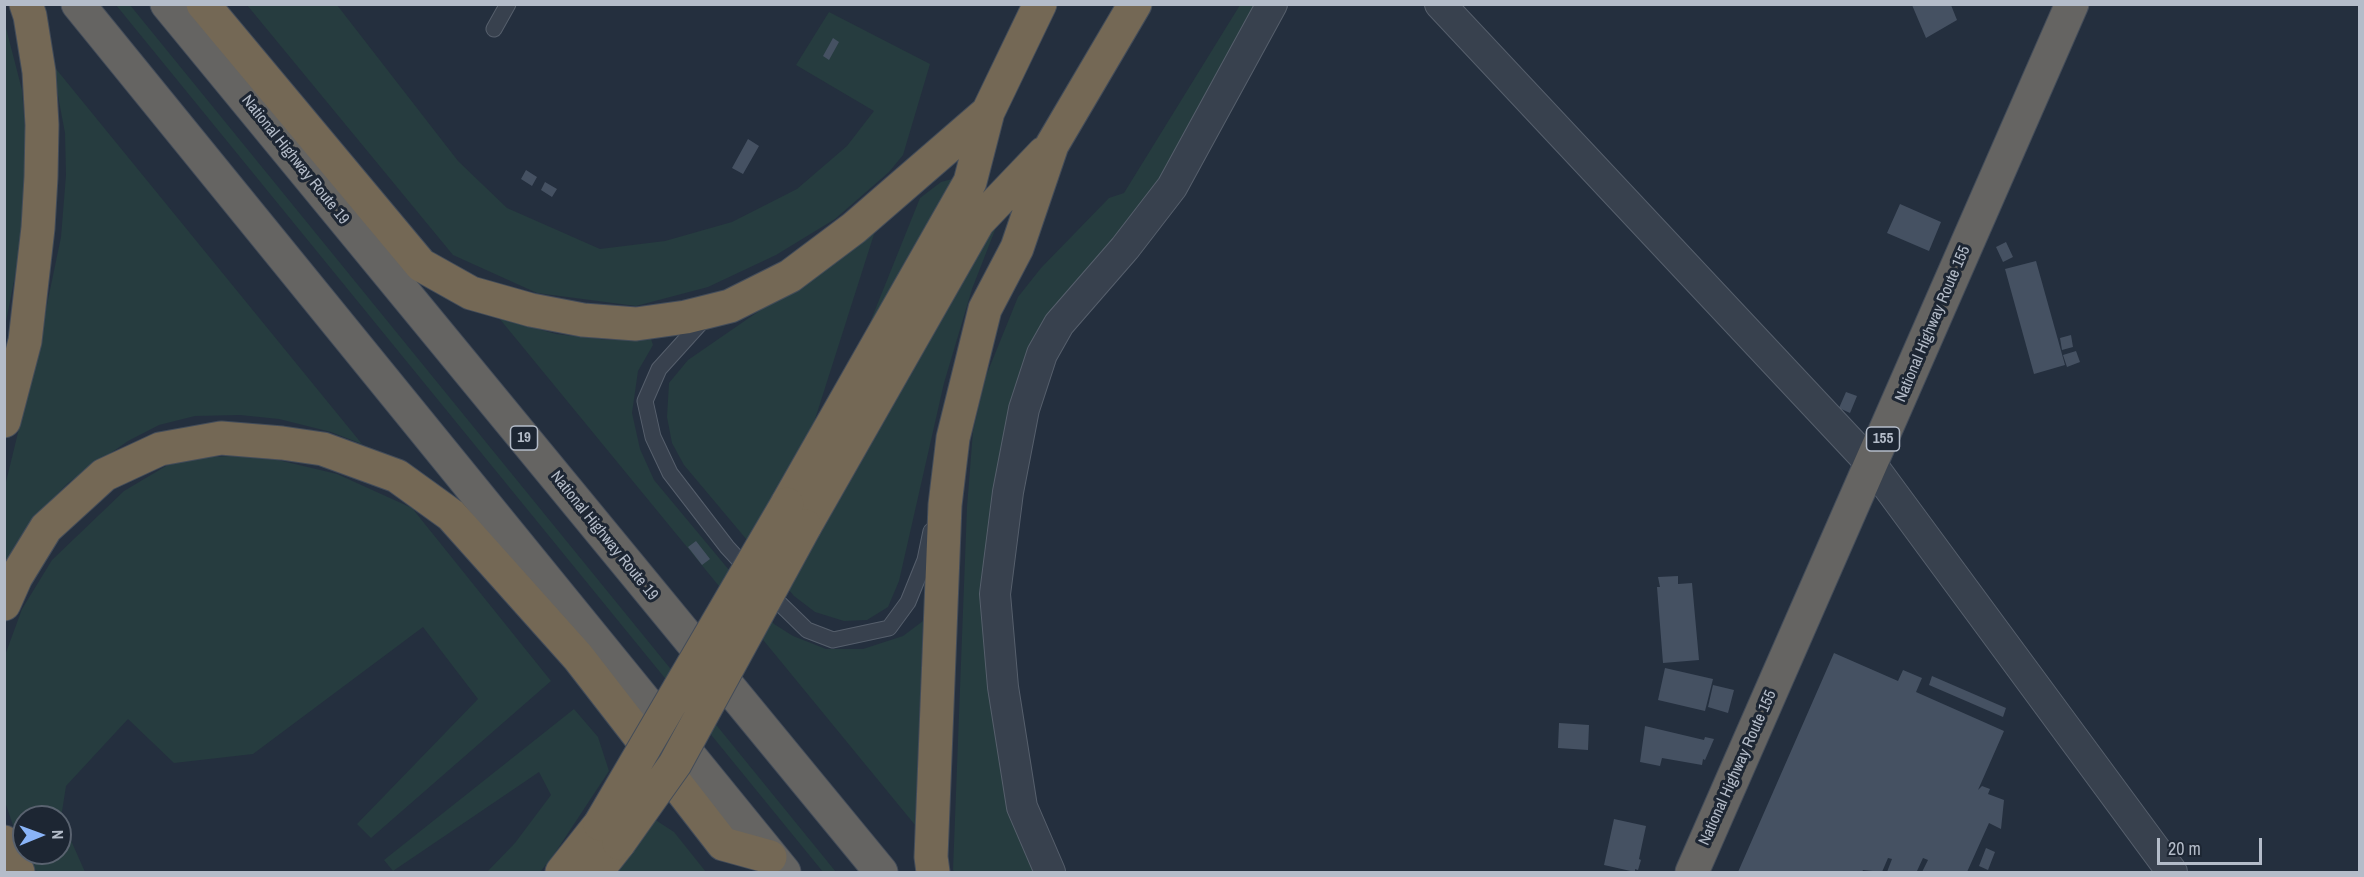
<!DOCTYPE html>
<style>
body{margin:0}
#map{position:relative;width:2364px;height:877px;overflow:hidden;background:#242f3e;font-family:"Archivo Narrow",sans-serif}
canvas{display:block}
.frame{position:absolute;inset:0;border:6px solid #b4bcc9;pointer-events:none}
.north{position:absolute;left:12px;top:805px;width:60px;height:60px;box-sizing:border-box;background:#1d2633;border:2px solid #59626f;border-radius:50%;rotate:89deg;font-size:16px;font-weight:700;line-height:24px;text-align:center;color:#b4bcc9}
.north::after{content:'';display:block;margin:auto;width:21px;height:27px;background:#8ab4f8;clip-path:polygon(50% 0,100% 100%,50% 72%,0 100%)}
.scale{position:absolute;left:2157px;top:838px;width:105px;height:27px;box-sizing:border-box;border:3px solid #b4bcc9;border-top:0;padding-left:8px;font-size:18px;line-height:21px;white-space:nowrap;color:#b4bcc9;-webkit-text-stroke:4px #1d2633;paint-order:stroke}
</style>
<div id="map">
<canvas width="2364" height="877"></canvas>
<div class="frame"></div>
<div class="north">N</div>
<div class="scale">20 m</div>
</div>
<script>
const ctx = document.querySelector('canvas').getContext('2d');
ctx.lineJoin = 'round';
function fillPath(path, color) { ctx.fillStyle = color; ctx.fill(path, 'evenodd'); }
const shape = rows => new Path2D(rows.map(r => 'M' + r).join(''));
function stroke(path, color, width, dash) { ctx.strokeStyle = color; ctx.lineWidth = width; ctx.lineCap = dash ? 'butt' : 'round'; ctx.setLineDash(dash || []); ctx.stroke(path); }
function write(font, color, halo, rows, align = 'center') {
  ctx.font = font + ' "Archivo Narrow",sans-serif'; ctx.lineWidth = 6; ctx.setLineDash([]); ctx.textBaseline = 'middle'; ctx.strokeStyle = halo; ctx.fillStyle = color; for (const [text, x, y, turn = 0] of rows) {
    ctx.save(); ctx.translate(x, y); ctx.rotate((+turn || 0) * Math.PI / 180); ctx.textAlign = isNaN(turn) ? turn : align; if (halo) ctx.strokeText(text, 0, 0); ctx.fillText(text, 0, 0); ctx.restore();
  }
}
fillPath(shape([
 [116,5,130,5,836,872,823,872],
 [247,5,337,5,458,161,507,208,600,249,665,241,732,222,797,189,847,146,874,111,796,65,829,12,930,64,903,155,889,172,835,219,776,255,708,287,636,306,537,293,453,255],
 [1240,5,1261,5,1148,198,1047,320,985,593,1039,872,955,872,953,870,967,507,973,431,986,376,1018,297,1041,268,1109,198,1124,193],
 [5,24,22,90,26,144,24,229,5,327],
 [52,64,362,444,331,432,279,419,240,415,195,416,159,425,128,441,68,483,44,508,17,542,5,563,5,486,34,367,61,237,66,175,65,133],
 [956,178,870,328,869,325,920,198,941,182],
 [992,229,995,230,972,289,944,383,899,581,888,607,867,620,844,621,815,612,794,596,684,465,672,443,667,417,669,383,688,360,875,231,810,435],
 [499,318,556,334,609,340,650,336,653,345,638,371,632,413,640,449,654,480,774,624,793,636,826,649,863,649,903,636,923,621,915,825],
 [231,456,278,460,337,474,412,508,551,681,371,838,357,824,478,699,423,627,253,754,174,763,128,719,66,786,61,818,85,872,37,872,25,853,60,853,60,817,24,817,24,850,18,840,5,802,4,658,22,609,52,560,124,491,166,466,192,458],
 [574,709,598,737,609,771,553,856,540,872,487,872,515,843,551,795,539,772,393,871,384,860],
 [654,819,674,832,706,872,615,872]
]), '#263c3f');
fillPath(shape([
 [1912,5,1951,5,1957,20,1926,38],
 [833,38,839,42,829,60,823,56],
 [748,139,759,146,743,174,732,168],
 [526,170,537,177,532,186,521,179],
 [545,182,557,189,552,197,541,190],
 [1900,204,1941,222,1929,251,1887,233],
 [2006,242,2013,257,2003,262,1996,247],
 [2036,261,2065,365,2034,374,2005,269],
 [2071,335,2073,347,2062,350,2060,338],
 [2076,351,2080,362,2067,367,2063,355],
 [1846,392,1857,396,1850,413,1839,408],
 [696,541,710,559,702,565,688,547],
 [1678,576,1678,584,1692,583,1699,660,1663,663,1657,587,1660,587,1658,577],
 [1834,653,1898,681,1903,670,1922,678,1916,692,2004,731,1978,790,1982,786,1990,789,1988,794,2004,800,2001,829,1989,823,1967,872,1952,871,1951,872,1922,872,1928,860,1923,858,1917,871,1921,872,1887,872,1892,859,1888,858,1882,872,1863,870,1862,872,1738,872],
 [1665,668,1713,679,1705,711,1658,700],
 [1932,676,2006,708,2003,717,1929,685],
 [1713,685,1734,690,1728,713,1708,707],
 [1559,723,1589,725,1588,750,1558,748],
 [1645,726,1704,740,1705,737,1714,739,1705,760,1703,759,1702,765,1662,758,1660,766,1640,762],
 [1614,819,1646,826,1639,859,1641,860,1638,870,1635,869,1635,872,1604,865],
 [1986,848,1995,852,1988,870,1979,866]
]), '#455162');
const service = shape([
 [494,29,508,4],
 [706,317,659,369,645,401,653,437,670,473,727,547,750,572],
 [768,592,807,630,833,640,889,628,908,602,925,560,931,531]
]);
const minor = shape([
 [1440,4,1872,465,2172,872],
 [1050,872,1022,807,1003,687,995,594,1008,492,1024,409,1042,354,1059,324,1125,248,1172,187,1272,4]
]);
const trunk = shape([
 [78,4,784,872],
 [167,4,881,872],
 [1692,872,2072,4]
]);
const motorway = shape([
 [203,4,421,265,471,293,531,310,583,320,636,324,686,317,730,306,790,276,854,228,988,112],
 [4,421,25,341,38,228,41,177,42,125,39,72,30,16,26,4],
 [787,504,970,182,988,112,1040,4],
 [805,526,978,222,1044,153],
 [4,604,16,577,46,528,104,475,160,449,221,438,282,443,323,449,397,476,451,515,578,657,723,844,770,857],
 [4,842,18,872],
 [562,872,600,824],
 [596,872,619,843],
 [933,872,931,857,945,505,953,438,985,309,1017,248,1052,145,1135,4]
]);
stroke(service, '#565f6c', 17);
stroke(minor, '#565f6c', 32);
stroke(trunk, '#434c59', 35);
stroke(motorway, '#434c59', 35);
stroke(service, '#38414e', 15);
stroke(minor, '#38414e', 30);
stroke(trunk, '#656462', 33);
stroke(motorway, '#746855', 33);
const motorwayBridge = shape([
 [600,824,787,504],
 [619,843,675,764,805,526]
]);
stroke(motorwayBridge, '#434c59', 35, []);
stroke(motorwayBridge, '#746855', 33);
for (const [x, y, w] of [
 [524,438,27],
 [1883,439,33]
]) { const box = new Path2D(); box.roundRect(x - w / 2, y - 12, w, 24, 4.5); ctx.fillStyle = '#1d2633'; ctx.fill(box); stroke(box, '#b4bcc9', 1.5); }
write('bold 15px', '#b4bcc9', null, [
 ["19",524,438],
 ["155",1883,439]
]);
write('16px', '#b4bcc9', '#1d2633', [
 ["National Highway Route 19",295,160,51],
 ["National Highway Route 155",1933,324,-67],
 ["National Highway Route 19",604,536,51],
 ["National Highway Route 155",1738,768,-66]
]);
</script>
